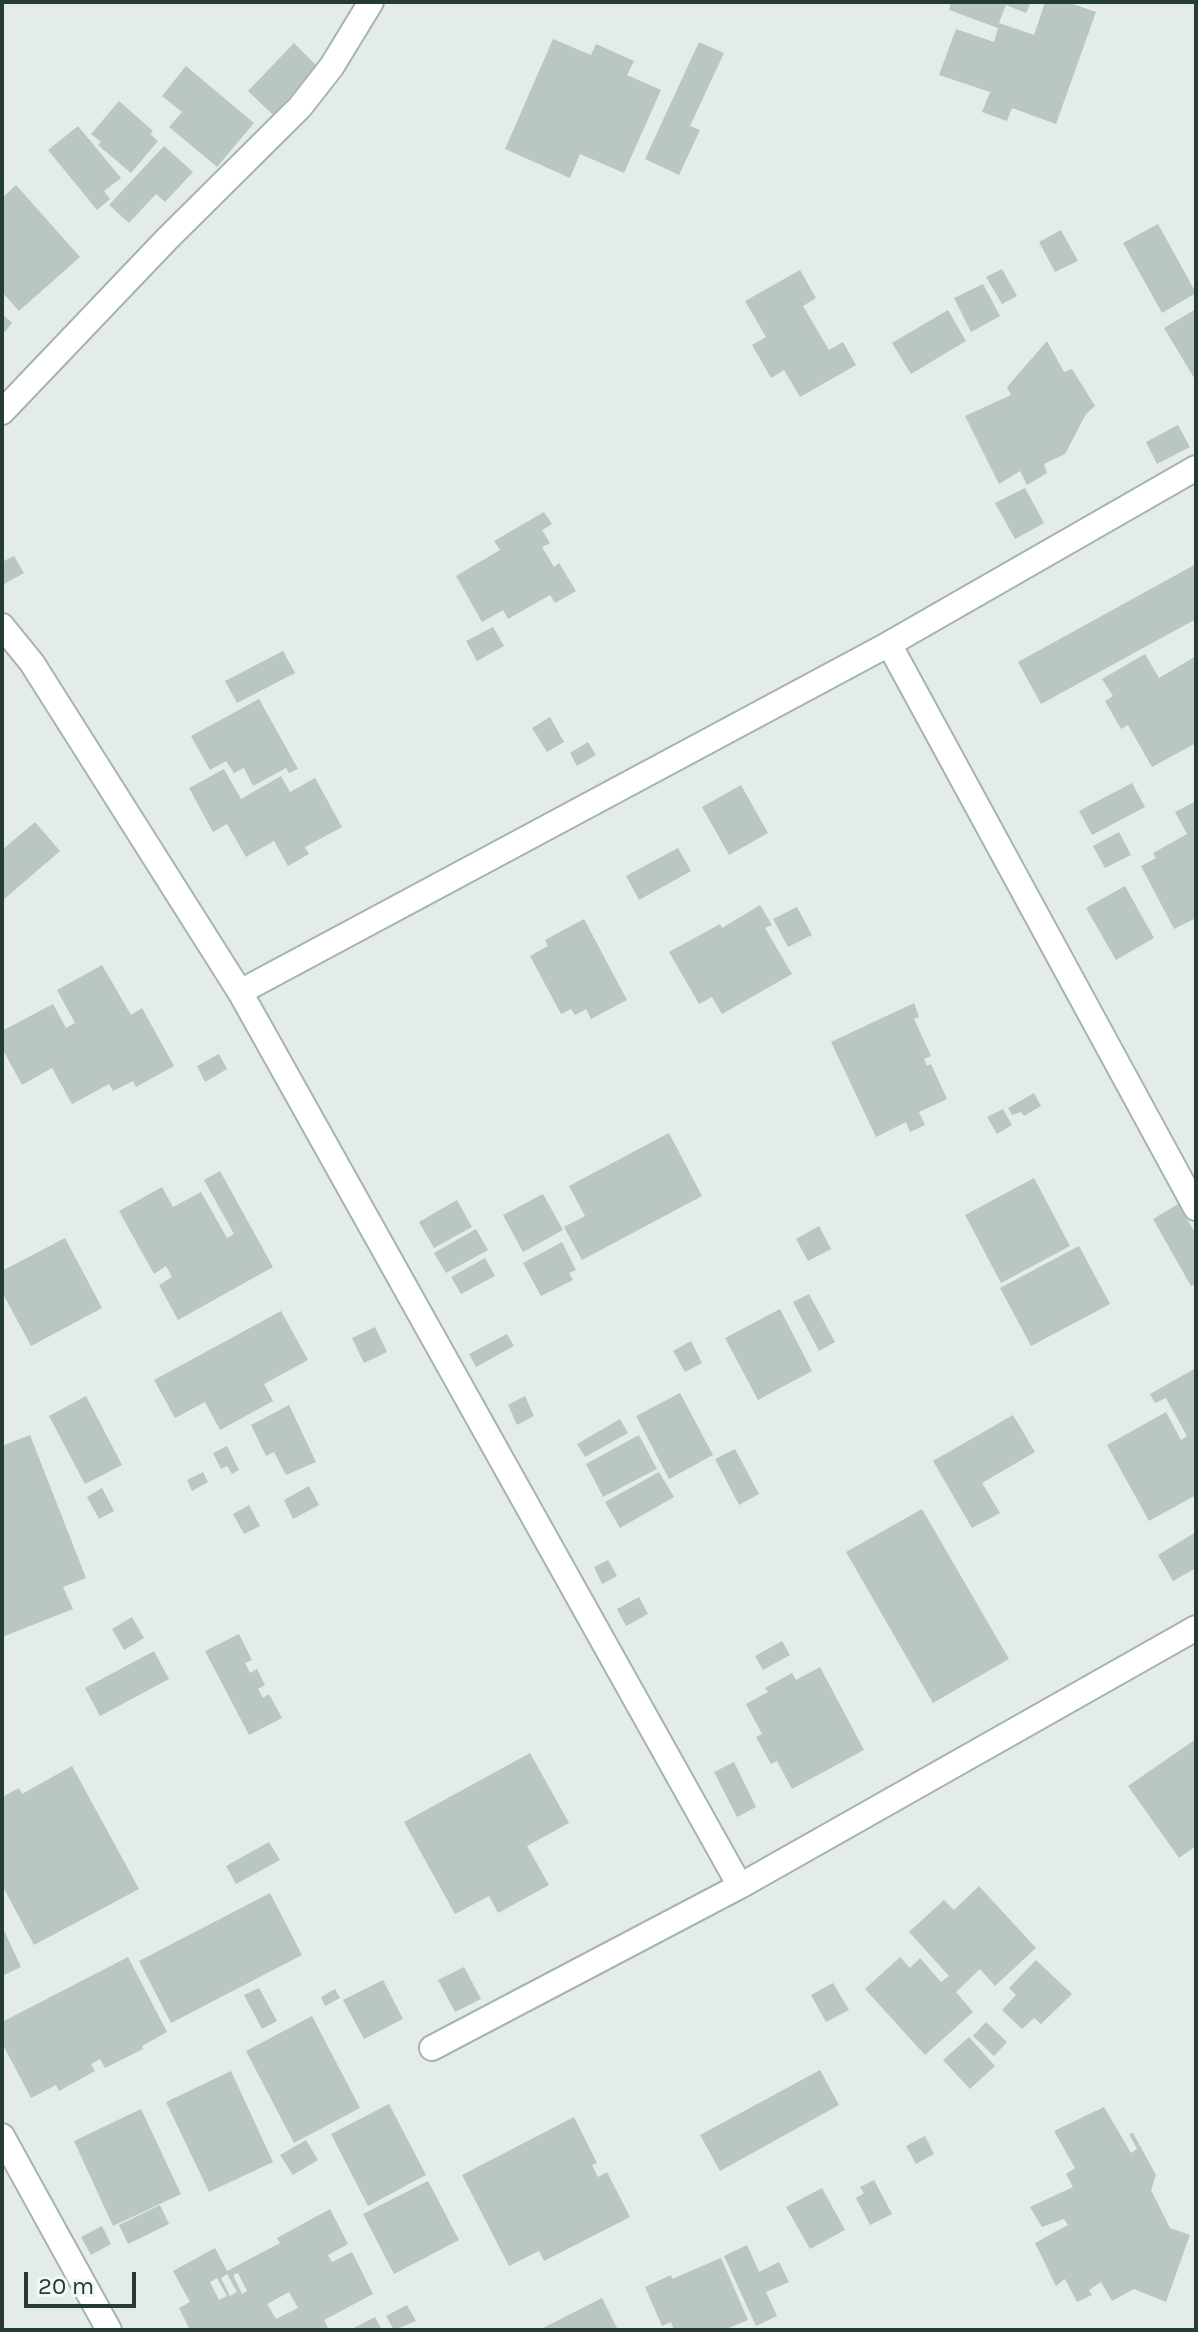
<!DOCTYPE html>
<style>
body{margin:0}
#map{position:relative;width:1198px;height:2332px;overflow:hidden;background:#e3ece8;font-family:Karla,sans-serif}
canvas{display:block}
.frame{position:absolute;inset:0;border:4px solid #243c35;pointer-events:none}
.scale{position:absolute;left:24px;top:2272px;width:112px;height:36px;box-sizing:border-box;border:4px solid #243c35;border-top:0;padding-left:10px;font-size:24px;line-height:28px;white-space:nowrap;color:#243c35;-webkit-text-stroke:6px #f3f8f6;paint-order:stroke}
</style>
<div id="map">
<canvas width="1198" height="2332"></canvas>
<div class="frame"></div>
<div class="scale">20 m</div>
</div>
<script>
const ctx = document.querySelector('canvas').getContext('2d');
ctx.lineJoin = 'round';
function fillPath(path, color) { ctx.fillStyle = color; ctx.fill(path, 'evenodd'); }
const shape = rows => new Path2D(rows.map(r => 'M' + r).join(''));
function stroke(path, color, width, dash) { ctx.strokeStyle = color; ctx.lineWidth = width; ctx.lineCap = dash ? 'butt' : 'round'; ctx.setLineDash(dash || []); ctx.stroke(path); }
fillPath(shape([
 [951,2,1031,2,1026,13,1006,5,999,23,1034,35,1045,2,1067,2,1096,12,1056,124,1012,108,1007,121,982,112,990,92,939,75,956,29,994,42,998,28,949,10],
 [553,39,591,55,596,44,634,61,627,75,661,90,624,173,580,154,570,178,505,149],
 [699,42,724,53,690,126,700,130,679,175,645,159],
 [294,43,318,67,273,115,248,91],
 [186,66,254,123,217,167,169,127,182,112,162,96],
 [119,101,153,131,150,134,158,141,131,173,98,145,101,142,91,134],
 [78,126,121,178,104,191,110,199,97,210,48,150],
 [164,146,193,172,165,202,156,194,129,223,109,205],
 [16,185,80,257,19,311,2,292,2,198],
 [1158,224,1196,293,1162,313,1123,243],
 [1061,230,1078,261,1055,272,1039,242],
 [1002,269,1017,296,1002,304,986,277],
 [800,270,816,298,803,306,829,350,843,342,856,365,800,397,784,370,771,378,752,345,766,337,745,301],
 [983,284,1000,316,971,332,954,298],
 [1196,309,1196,381,1164,328],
 [948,310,966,341,911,374,892,343],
 [2,314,12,323,2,335],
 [1047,341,1064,372,1072,369,1095,406,1086,414,1065,454,1044,464,1047,473,1027,485,1020,471,999,484,965,416,1011,395,1007,387],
 [1178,425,1190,447,1157,464,1146,442],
 [1025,488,1044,523,1015,539,995,503],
 [544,512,552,524,542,530,550,543,542,547,554,567,559,563,576,591,555,603,550,595,508,619,503,610,482,622,456,576,500,550,494,541],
 [14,556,24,573,4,584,2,562],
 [1196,564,1196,619,1041,704,1018,662],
 [493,627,504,646,477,661,466,641],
 [283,651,295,673,237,703,225,681],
 [1145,654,1159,678,1196,656,1196,743,1152,767,1128,725,1121,729,1105,701,1113,696,1102,679],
 [259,699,298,769,289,773,286,768,253,786,244,768,234,773,226,761,210,770,191,736],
 [550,717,564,742,547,752,532,728],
 [588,742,596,755,577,766,570,753],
 [224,769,241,799,281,776,290,792,315,778,342,827,305,847,309,854,288,866,274,841,246,857,227,824,213,832,189,788],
 [1132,783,1145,807,1092,835,1079,811],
 [741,785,768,833,729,855,702,807],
 [1196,801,1196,918,1174,929,1141,866,1156,858,1153,853,1187,834,1175,812],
 [35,822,60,851,2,901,2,850],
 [1119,832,1131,855,1105,868,1093,846],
 [678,848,691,871,639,900,626,876],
 [1125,886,1154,938,1116,960,1086,908],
 [760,905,772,925,765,928,792,974,722,1014,712,997,699,1004,669,952,720,924,722,928],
 [797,907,812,935,788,947,773,919],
 [584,919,627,1000,591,1019,586,1009,575,1015,571,1009,561,1014,530,956,548,946,545,940],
 [102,965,131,1015,142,1008,174,1066,136,1087,133,1081,113,1091,109,1084,72,1104,52,1068,22,1085,2,1048,2,1031,53,1004,66,1028,75,1023,57,990],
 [914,1003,919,1017,914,1019,931,1056,924,1059,927,1066,931,1064,947,1099,919,1112,925,1125,910,1132,906,1122,876,1137,831,1042],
 [219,1054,227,1069,205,1082,197,1066],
 [1034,1093,1041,1106,1024,1116,1021,1112,1012,1115,1008,1108],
 [1003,1109,1012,1125,997,1134,987,1117],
 [669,1133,702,1196,582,1260,564,1227,585,1216,569,1186],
 [220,1171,273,1267,178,1320,159,1285,172,1277,166,1266,154,1274,119,1211,162,1187,173,1207,201,1192,227,1238,234,1234,204,1180],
 [1034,1178,1070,1246,1001,1283,965,1215],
 [543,1194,563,1230,523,1252,503,1215],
 [457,1200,472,1227,434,1248,419,1222],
 [1178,1204,1196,1234,1196,1283,1191,1286,1153,1219],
 [819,1226,831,1249,808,1261,796,1239],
 [476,1229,488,1250,446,1273,434,1253],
 [65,1238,102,1308,31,1346,2,1292,2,1271],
 [562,1242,576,1270,569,1273,573,1280,541,1296,523,1263],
 [1079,1246,1110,1304,1031,1346,1000,1288],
 [485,1258,495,1276,461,1294,451,1277],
 [809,1294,835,1342,819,1351,793,1302],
 [780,1309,812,1371,758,1400,725,1338],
 [281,1311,308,1360,264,1384,273,1401,220,1430,205,1402,175,1418,154,1380],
 [375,1327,387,1352,364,1363,352,1338],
 [507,1334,514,1346,476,1367,469,1354],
 [691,1341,702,1363,685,1372,673,1351],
 [1196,1368,1196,1495,1149,1521,1107,1445,1166,1412,1181,1440,1187,1436,1166,1398,1155,1403,1150,1394],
 [680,1393,713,1455,669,1479,636,1416],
 [86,1396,122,1465,85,1484,49,1416],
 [525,1396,534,1416,517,1425,508,1405],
 [289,1405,316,1462,286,1475,274,1452,266,1456,251,1425],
 [1013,1415,1035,1452,982,1483,1000,1513,972,1528,933,1461],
 [620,1419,628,1433,585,1457,577,1444],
 [30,1435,86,1578,63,1587,73,1609,2,1637,2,1446],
 [639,1435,657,1469,603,1497,586,1464],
 [227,1446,239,1470,232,1474,227,1466,221,1469,213,1453],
 [735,1449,759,1494,739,1505,715,1459],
 [203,1472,208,1482,192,1491,187,1480],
 [659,1472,674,1497,620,1528,605,1502],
 [309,1486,319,1505,293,1519,284,1500],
 [102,1488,114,1511,99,1519,87,1497],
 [249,1505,260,1526,244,1534,233,1514],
 [922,1509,1009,1659,933,1703,846,1552],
 [1196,1532,1196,1568,1173,1581,1158,1555],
 [608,1560,617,1576,602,1584,594,1567],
 [639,1597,648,1614,626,1626,617,1609],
 [132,1617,144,1638,124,1650,112,1629],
 [239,1634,252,1660,245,1663,250,1673,257,1669,265,1685,258,1689,263,1698,269,1694,282,1718,249,1735,205,1651],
 [782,1641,790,1655,763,1670,755,1656],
 [154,1651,169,1679,100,1716,85,1688],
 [820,1667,864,1750,792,1789,777,1761,771,1764,756,1737,762,1734,746,1704,768,1692,765,1688,792,1673,796,1680],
 [1196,1739,1196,1846,1179,1858,1128,1786],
 [530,1753,569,1823,527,1846,549,1885,498,1913,489,1896,455,1914,404,1822],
 [734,1762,756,1807,737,1817,714,1772],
 [72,1766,139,1889,34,1945,2,1885,2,1797,19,1788,22,1794],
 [269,1842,280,1860,236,1884,226,1866],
 [979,1886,1036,1948,995,1986,980,1969,956,1992,973,2012,925,2055,865,1989,900,1957,910,1968,920,1958,941,1982,949,1976,909,1932,944,1900,954,1910],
 [270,1893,302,1955,171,2023,139,1961],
 [2,1926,21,1967,2,1976],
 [128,1957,167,2032,142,2046,143,2049,105,2068,100,2059,91,2064,95,2071,59,2091,56,2085,31,2098,2,2043,2,2022],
 [1036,1960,1072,1994,1041,2024,1034,2018,1022,2029,1002,2010,1016,1995,1009,1988],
 [464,1967,481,1999,455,2012,438,1980],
 [383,1980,403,2019,364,2039,343,2000],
 [833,1983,849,2010,826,2022,811,1995],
 [259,1988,277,2021,262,2029,244,1995],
 [335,1989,340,1998,325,2006,321,1997],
 [312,2016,360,2108,294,2143,246,2051],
 [986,2022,1007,2042,994,2056,973,2036],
 [969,2037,995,2066,970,2089,943,2060],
 [820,2070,839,2105,720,2171,700,2135],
 [231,2071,273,2162,209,2192,166,2102],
 [389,2104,426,2175,368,2206,331,2134],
 [1104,2107,1131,2153,1137,2149,1129,2134,1133,2133,1156,2175,1151,2190,1170,2228,1190,2235,1166,2302,1134,2289,1112,2301,1101,2282,1089,2290,1092,2295,1077,2302,1065,2279,1056,2286,1035,2243,1068,2225,1064,2219,1042,2227,1030,2207,1073,2187,1066,2174,1075,2168,1054,2131],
 [141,2109,181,2194,113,2226,74,2141],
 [574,2117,597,2163,592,2165,598,2177,607,2172,630,2217,544,2261,539,2251,509,2266,462,2175],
 [925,2136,934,2154,916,2164,906,2146],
 [306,2140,318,2160,293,2175,280,2155],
 [874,2180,892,2214,870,2225,856,2198,864,2193,860,2187],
 [428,2181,459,2240,394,2274,363,2214],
 [822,2188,845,2230,810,2249,786,2207],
 [160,2205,169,2224,128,2244,119,2225],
 [330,2209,348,2244,328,2255,332,2262,352,2252,373,2294,324,2320,329,2330,190,2330,179,2308,190,2302,173,2271,215,2248,227,2271,280,2243,277,2238],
 [238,2273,247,2291,242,2294,233,2275],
 [227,2274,237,2292,230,2296,221,2278],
 [217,2278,227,2296,219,2300,210,2282],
 [289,2292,298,2308,276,2319,267,2304],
 [102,2226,111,2244,91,2255,81,2237],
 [747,2245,759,2272,779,2262,789,2282,766,2292,777,2316,756,2326,724,2256],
 [721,2258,748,2320,724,2330,674,2330,671,2322,662,2326,645,2287,671,2275,672,2279],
 [602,2298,618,2330,544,2330,543,2328],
 [407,2305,416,2321,394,2330,386,2316],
 [375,2317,382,2330,350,2330]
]), '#b9c6c1');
const minor = shape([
 [2,412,167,239,300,107,332,66,371,2],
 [2,626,32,663,240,992,740,1886],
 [889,644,1196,1208],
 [240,992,889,644,1196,468],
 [432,2048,740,1886,1196,1628],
 [2,2136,109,2330]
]);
stroke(minor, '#a6b4af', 28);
stroke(minor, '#fff', 24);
</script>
